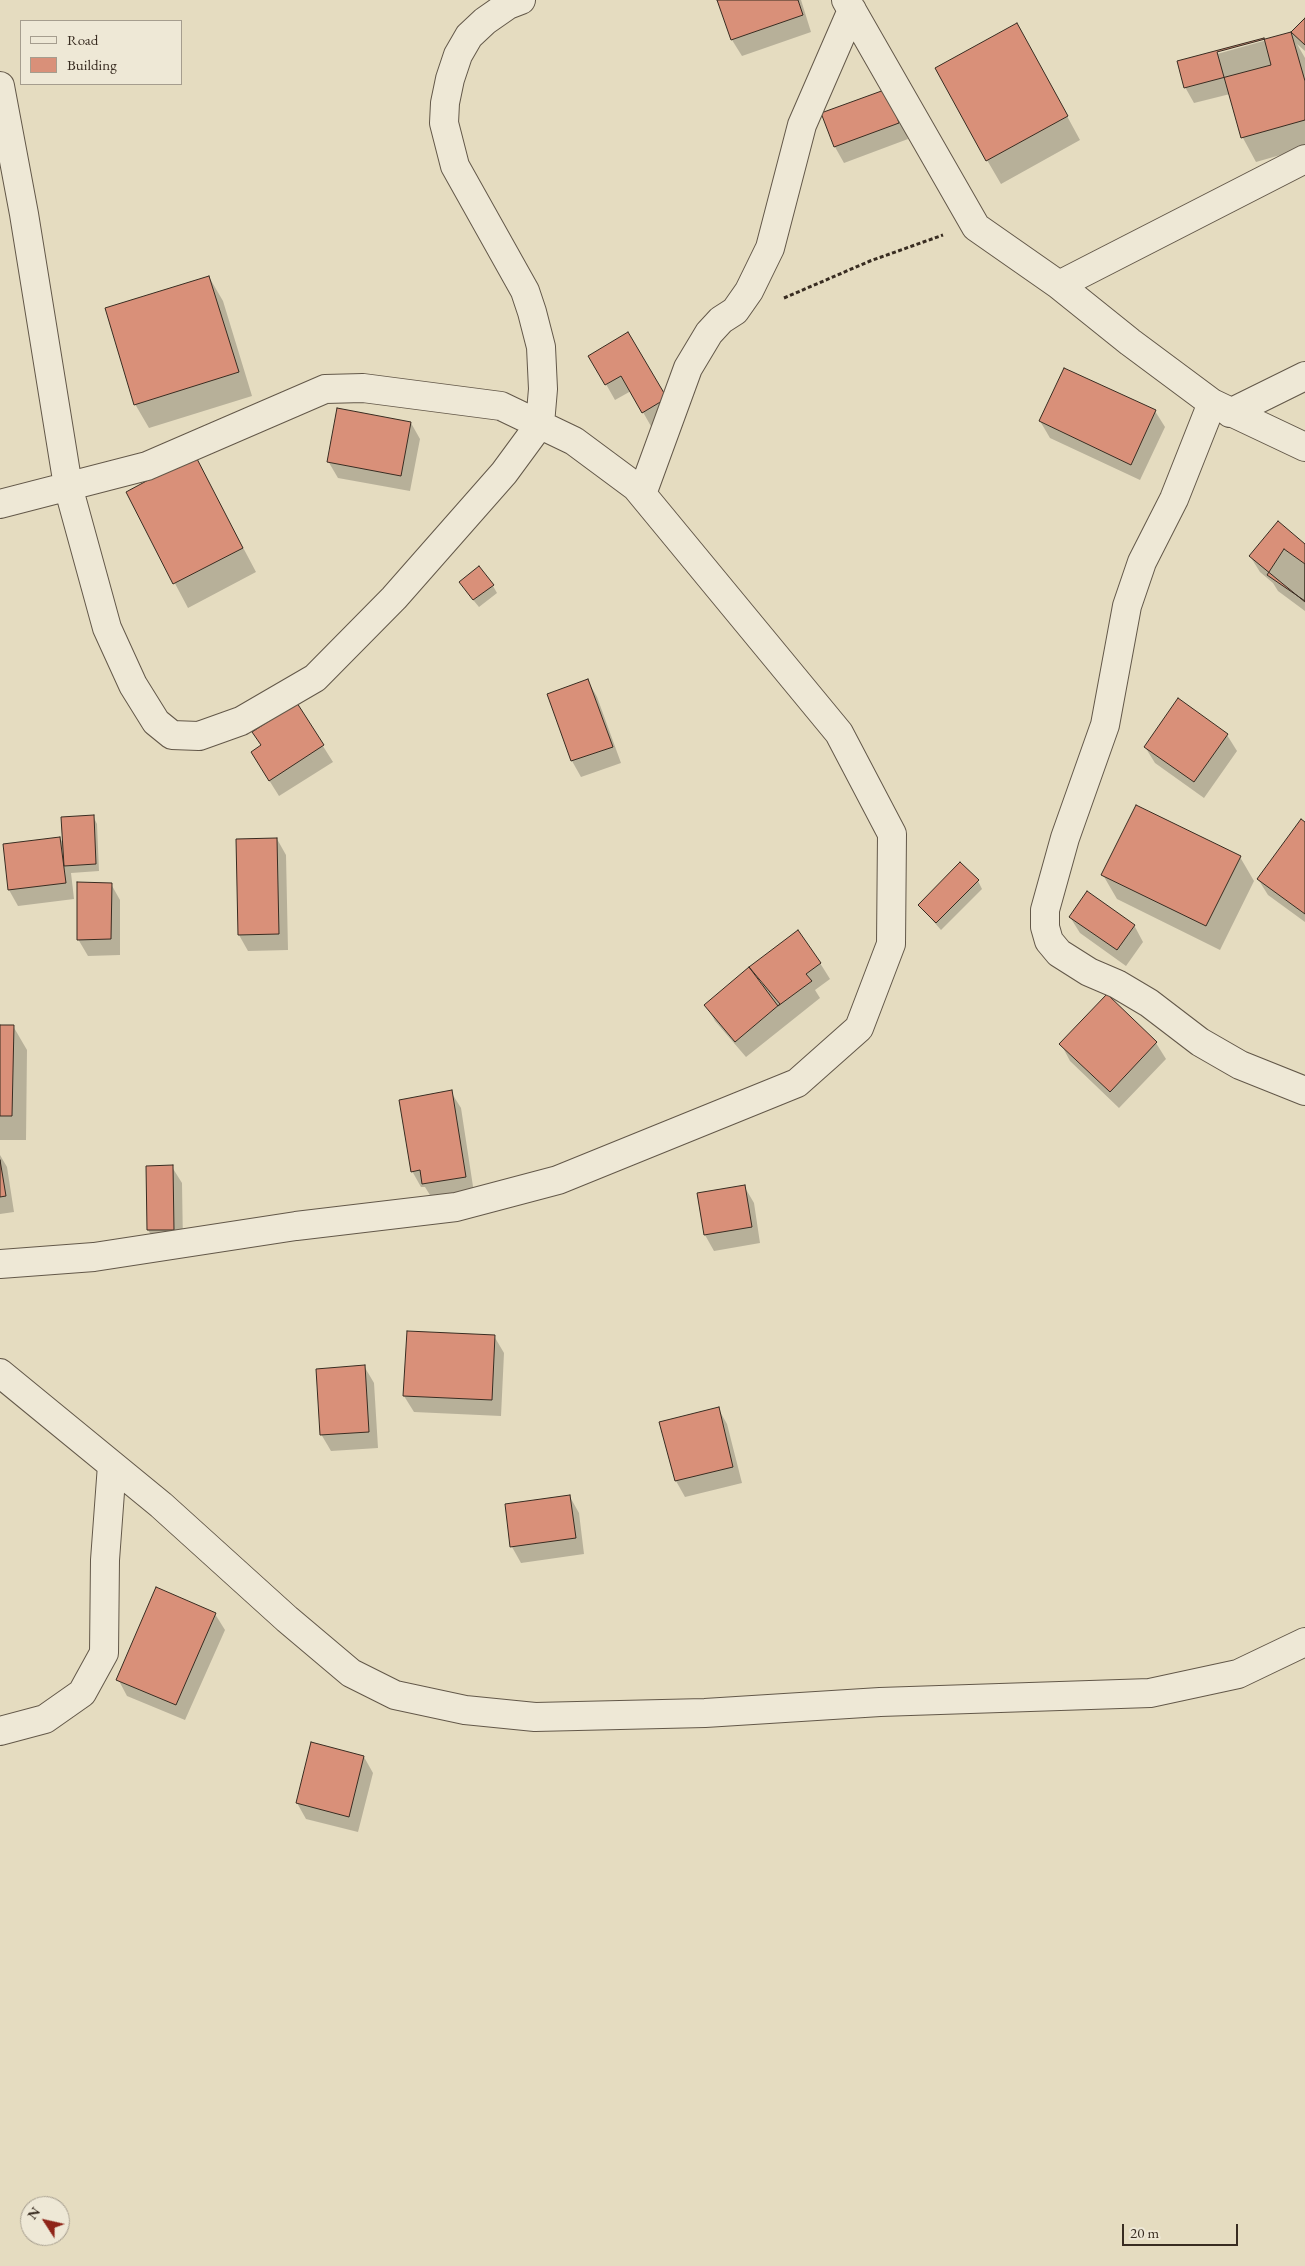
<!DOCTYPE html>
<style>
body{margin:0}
#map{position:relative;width:1305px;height:2266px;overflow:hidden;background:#e5dcc0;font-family:"EB Garamond",serif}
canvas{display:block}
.legend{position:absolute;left:20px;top:20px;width:162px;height:65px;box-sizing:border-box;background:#eee8d6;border:1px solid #a59d8e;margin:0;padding:6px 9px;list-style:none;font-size:15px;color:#382c21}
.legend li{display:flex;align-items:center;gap:10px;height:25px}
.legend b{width:25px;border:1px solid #a59d8e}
.north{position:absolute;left:20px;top:2196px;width:50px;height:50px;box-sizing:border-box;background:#eee8d6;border:1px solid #a59d8e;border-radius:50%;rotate:305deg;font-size:14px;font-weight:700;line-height:20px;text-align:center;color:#382c21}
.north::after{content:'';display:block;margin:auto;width:18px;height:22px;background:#8f2418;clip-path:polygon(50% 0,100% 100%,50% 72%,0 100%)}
.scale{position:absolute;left:1122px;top:2224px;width:116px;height:22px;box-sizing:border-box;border:2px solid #382c21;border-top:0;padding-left:6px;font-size:15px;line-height:18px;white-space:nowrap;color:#382c21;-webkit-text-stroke:4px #eee8d6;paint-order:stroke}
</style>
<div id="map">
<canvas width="1305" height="2266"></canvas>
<ul class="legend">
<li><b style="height:6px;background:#eee8d6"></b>Road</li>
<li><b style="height:14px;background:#d99079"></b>Building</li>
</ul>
<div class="north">N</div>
<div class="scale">20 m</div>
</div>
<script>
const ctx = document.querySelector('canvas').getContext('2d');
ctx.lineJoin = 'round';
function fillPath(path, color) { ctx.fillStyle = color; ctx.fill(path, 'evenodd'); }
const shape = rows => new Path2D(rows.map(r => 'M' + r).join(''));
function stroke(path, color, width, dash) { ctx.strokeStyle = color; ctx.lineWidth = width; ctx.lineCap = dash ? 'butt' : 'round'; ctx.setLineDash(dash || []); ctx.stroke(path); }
fillPath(shape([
 [719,0,801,0,811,32,742,56,732,40],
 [1305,20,1305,51,1297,44,1305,58,1305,148,1256,162,1243,138,1230,94,1194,103,1185,87,1217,54,1292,33],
 [1030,48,1080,140,1001,184,987,160],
 [896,106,908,139,844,163,835,147,823,114],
 [209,277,223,301,252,396,149,428,135,404],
 [628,334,676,414,652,428,631,391,615,400,590,356],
 [1155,411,1165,427,1140,480,1050,438,1040,421],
 [411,423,420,439,410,491,338,478,328,461],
 [195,457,256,572,188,608,127,493],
 [1305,545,1305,611,1278,591,1273,583,1260,572,1250,556],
 [493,586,497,593,479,607,465,590],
 [588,681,597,697,621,763,581,777,572,761,549,695],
 [297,705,333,762,279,796,262,769,262,746],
 [1227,735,1237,751,1204,798,1155,763,1145,747],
 [93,816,97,824,99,871,71,873,74,899,18,906,9,890,4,845,60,838,64,845],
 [1305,823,1305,922,1268,895,1258,879],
 [277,839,286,855,288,950,248,951,239,935],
 [1240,857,1254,881,1220,950,1117,899,1103,875],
 [978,881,982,889,941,930,919,905],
 [111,884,120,900,120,955,88,956,78,939],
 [1070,917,1134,925,1143,942,1126,966,1080,933],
 [820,963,830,979,815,990,820,998,746,1057,715,1021,706,1005],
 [1107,996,1156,1043,1166,1059,1119,1108,1070,1061,1061,1044],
 [0,1026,13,1026,27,1050,26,1140,0,1140],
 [451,1092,461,1108,474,1193,433,1200,425,1187,421,1187,412,1171],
 [0,1155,7,1167,14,1212,0,1214],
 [147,1167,172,1167,182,1183,183,1246,158,1246,148,1230],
 [744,1186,754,1203,760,1243,714,1251,705,1235],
 [494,1336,504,1353,501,1416,414,1412,404,1396],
 [364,1366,374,1383,378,1448,331,1451,321,1434],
 [718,1408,727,1424,742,1483,685,1497,676,1481],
 [570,1497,579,1513,584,1554,521,1563,512,1547],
 [215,1614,225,1630,185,1720,127,1696,118,1679],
 [364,1757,373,1773,358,1832,306,1819,297,1803]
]), '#0003');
const building = shape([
 [717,0,798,0,803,15,731,40,717,0],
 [1305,18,1305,45,1291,32,1305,18],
 [1017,23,1068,116,986,161,935,68,1017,23],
 [1291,32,1305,81,1305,120,1241,138,1217,52,1291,32],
 [1264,38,1271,65,1184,88,1177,61,1264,38],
 [887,89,899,123,834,147,821,113,887,89],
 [209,276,239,372,134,405,105,308,209,276],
 [628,332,667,398,642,413,621,376,605,385,588,356,628,332],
 [1064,368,1156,410,1131,465,1039,421,1064,368],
 [337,408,411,422,401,476,327,462,337,408],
 [195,455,243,548,173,584,126,492,195,455],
 [1278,521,1305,544,1305,602,1249,556,1278,521],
 [1284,549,1305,564,1305,601,1267,575,1284,549],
 [479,566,494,585,473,600,459,582,479,566],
 [588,679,613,747,571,761,547,694,588,679],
 [1178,698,1228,734,1194,782,1144,747,1178,698],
 [297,703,324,745,269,781,251,752,261,745,252,732,297,703],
 [1136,805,1241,856,1206,926,1101,875,1136,805],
 [94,815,96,864,64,866,61,817,94,815],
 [1301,819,1305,822,1305,914,1257,879,1301,819],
 [60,837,66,883,8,890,3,844,60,837],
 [277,838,279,934,238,935,236,839,277,838],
 [960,862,979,880,936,923,918,905,960,862],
 [77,882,112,883,111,939,77,940,77,882],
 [1087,891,1135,925,1117,950,1069,917,1087,891],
 [798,930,821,963,806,974,812,981,778,1006,749,967,798,930],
 [749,967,780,1004,735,1042,704,1005,749,967],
 [1107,994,1157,1042,1110,1092,1059,1044,1107,994],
 [0,1025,14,1025,12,1116,0,1116,0,1025],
 [452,1090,466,1177,422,1184,420,1170,411,1172,399,1100,452,1090],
 [0,1160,6,1196,0,1197,0,1160],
 [173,1165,174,1230,147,1230,146,1166,173,1165],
 [745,1185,752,1227,704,1235,697,1193,745,1185],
 [407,1331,495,1335,492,1400,403,1396,407,1331],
 [365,1365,369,1432,320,1435,316,1369,365,1365],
 [719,1407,733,1467,675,1481,659,1422,719,1407],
 [570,1495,576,1538,510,1547,505,1504,570,1495],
 [156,1587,216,1613,176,1705,116,1680,156,1587],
 [311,1742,364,1756,349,1817,296,1803,311,1742]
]);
fillPath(building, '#d99079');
stroke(building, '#382c21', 1);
const minor = shape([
 [846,0,976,227,1059,285,1130,342,1212,403,1305,447],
 [0,86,24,214,68,486,107,628,133,685,156,722,172,735,199,736,241,721,315,678,394,598,504,473,540,424,543,389,541,347,532,312,525,291,455,166,444,123,445,103,450,79,458,55,469,36,485,21,508,5,521,0],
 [1059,285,1305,159],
 [1212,403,1174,499,1142,562,1127,606,1105,725,1065,838,1045,910,1045,927,1049,941,1059,953,1089,972,1117,984,1149,1003,1200,1042,1240,1065,1305,1091],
 [1230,413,1305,376],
 [642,494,688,368,709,333,721,320,735,311,749,291,770,248,802,125,852,10],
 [0,504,147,466,325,389,363,388,501,406,574,441,636,487,839,733,892,834,891,944,859,1028,797,1083,558,1180,456,1207,296,1226,94,1257,0,1264],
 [0,1373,161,1505,287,1619,351,1673,395,1695,465,1710,535,1717,705,1713,880,1702,1150,1693,1238,1674,1305,1642],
 [0,1731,45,1719,82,1693,104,1653,105,1560,112,1465]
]);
stroke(minor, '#635849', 30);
stroke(shape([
 [784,298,870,261,943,235]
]), '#382c21', 3, [4, 2.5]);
stroke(minor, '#eee8d6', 28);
</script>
